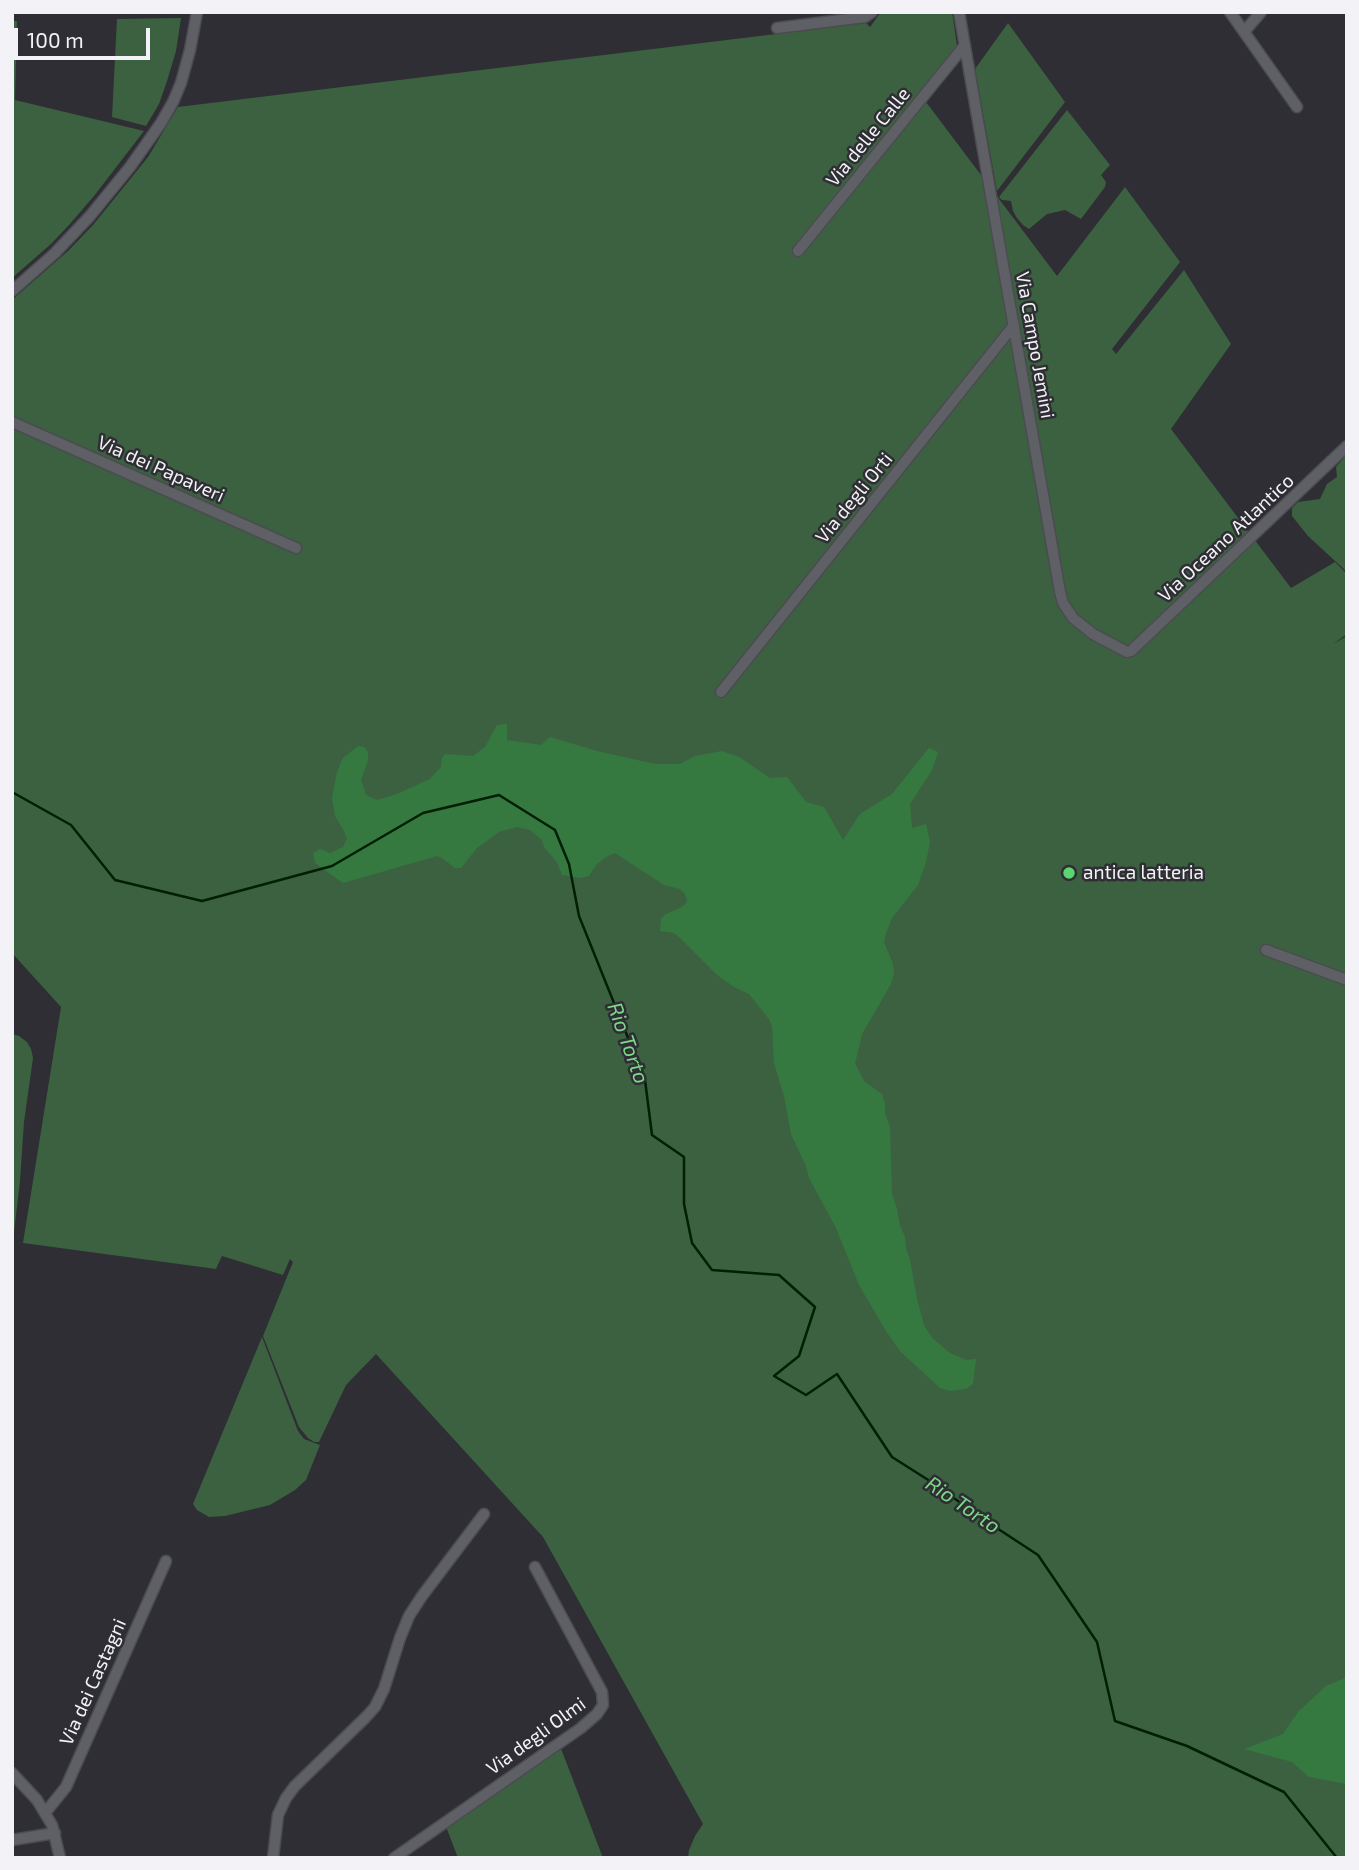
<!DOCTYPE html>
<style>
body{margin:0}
#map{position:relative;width:1359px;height:1870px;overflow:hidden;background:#2e2e34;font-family:"Exo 2",sans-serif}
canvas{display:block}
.frame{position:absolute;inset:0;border:14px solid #f3f3f7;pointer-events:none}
.scale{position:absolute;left:14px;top:28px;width:136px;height:32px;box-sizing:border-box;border:4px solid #f3f3f7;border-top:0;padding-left:9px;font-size:21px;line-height:24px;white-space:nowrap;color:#f3f3f7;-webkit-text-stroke:5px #2e2e34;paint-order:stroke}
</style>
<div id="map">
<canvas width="1359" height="1870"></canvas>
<div class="frame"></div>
<div class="scale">100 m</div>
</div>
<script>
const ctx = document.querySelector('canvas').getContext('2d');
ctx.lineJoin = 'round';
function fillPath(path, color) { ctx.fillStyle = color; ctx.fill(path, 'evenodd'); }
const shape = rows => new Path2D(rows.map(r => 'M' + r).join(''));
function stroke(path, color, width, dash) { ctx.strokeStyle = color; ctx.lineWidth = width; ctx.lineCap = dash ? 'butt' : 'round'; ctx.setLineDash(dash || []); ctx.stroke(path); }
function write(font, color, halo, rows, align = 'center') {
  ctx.font = font + ' "Exo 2",sans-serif'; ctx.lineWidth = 5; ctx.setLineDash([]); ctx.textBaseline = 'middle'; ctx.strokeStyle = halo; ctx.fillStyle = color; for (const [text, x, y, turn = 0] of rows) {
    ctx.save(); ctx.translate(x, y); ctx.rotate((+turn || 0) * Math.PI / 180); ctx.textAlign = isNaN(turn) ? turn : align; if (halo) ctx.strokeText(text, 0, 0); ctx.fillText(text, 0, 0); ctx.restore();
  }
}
fillPath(shape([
 [881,12,952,12,957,46,920,94,1057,276,1125,187,1180,262,1112,349,1116,354,1184,270,1231,344,1171,429,1291,588,1335,562,1347,574,1347,634,1333,644,1347,636,1347,1858,688,1858,689,1850,695,1836,703,1824,543,1537,376,1354,346,1385,319,1442,314,1442,308,1438,299,1427,263,1336,293,1262,290,1259,283,1275,222,1256,216,1269,23,1243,61,1007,12,953,12,300,69,250,93,225,148,157,178,107,866,23,870,27],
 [181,18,176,51,167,81,159,104,146,126,112,117,117,19],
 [12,21,17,21,15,100,144,131,94,196,69,225,51,244,12,278],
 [1008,23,1065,102,997,191,975,69],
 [1067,110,1110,165,1101,175,1106,182,1105,187,1081,219,1065,210,1047,214,1029,229,1023,225,1017,218,1013,211,1011,201,1002,200,999,197],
 [1347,454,1347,572,1308,536,1292,516,1292,508,1298,502,1320,499,1327,484,1337,477,1336,467],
 [12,1034,19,1036,27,1042,31,1049,33,1058,24,1122,20,1181,14,1232,12,1235],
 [262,1337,298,1431,304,1439,320,1445,306,1480,295,1490,270,1505,225,1516,209,1517,197,1510,193,1504],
 [560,1746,603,1858,458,1858,445,1824]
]), '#3c6140');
fillPath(shape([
 [507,724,507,740,541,745,550,737,597,751,655,764,680,764,695,756,722,751,739,757,770,778,787,777,806,802,824,807,843,840,860,814,892,794,929,748,938,752,932,770,910,804,912,828,926,824,930,842,926,862,918,885,892,918,886,933,884,942,893,964,894,973,891,984,862,1034,855,1064,865,1082,882,1094,885,1104,885,1113,890,1127,892,1194,897,1209,900,1226,905,1237,906,1249,910,1260,917,1299,924,1325,932,1338,950,1353,966,1360,976,1359,973,1384,966,1389,950,1391,940,1388,900,1351,886,1331,859,1285,836,1228,809,1178,806,1166,791,1134,784,1096,774,1063,772,1026,769,1019,749,994,734,987,716,974,680,938,674,933,660,931,661,919,664,915,682,907,687,902,685,894,680,889,664,885,615,853,604,858,596,865,589,876,581,878,562,875,557,862,544,847,542,840,530,830,517,827,499,832,487,841,477,848,461,868,455,868,442,858,437,856,343,883,315,863,313,853,320,849,330,853,343,847,347,839,343,829,335,816,332,798,337,772,343,758,358,746,364,747,368,752,368,760,361,780,366,795,377,800,397,794,430,779,441,767,442,758,445,754,473,756,485,747,497,725],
 [1347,1677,1347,1784,1309,1777,1292,1762,1244,1749,1283,1734,1298,1712,1326,1686]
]), '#367940');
stroke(shape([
 [12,792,71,825,115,880,202,901,332,866,423,813,499,795,555,830,569,864,579,916,645,1080,652,1135,684,1157,684,1204,692,1243,712,1270,779,1275,815,1307,799,1356,774,1376,806,1395,837,1374,892,1457,933,1483,983,1519,1038,1555,1097,1642,1115,1721,1187,1746,1284,1792,1337,1858]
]), '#001f04', 2.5);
const minor = shape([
 [959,12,1060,592,1063,603,1073,618,1093,634,1127,652,1131,651,1347,446],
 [1230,12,1297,107],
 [777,28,865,17,872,12],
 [1244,32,1261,12],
 [798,251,965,45],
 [12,291,55,253,90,216,130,167,161,123,173,102,181,83,190,50,197,12],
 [12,422,296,548],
 [721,692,1014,325],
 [1266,950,1347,980],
 [12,1773,37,1800,52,1825,60,1858],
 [45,1813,66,1787,166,1561],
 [12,1840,55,1833],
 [273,1858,278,1815,286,1798,295,1786,366,1717,375,1707,384,1689,400,1638,409,1616,422,1596,484,1514],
 [394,1858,581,1728,597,1714,603,1705,602,1692,535,1567]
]);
stroke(minor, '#4b4b51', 13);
stroke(minor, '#5f6066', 10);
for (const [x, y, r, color] of [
 [1069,873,7,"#5ad56f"]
]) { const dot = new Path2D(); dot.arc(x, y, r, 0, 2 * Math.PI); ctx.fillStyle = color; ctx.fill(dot); stroke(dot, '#2e2e34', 2.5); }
write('19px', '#f3f3f7', '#2e2e34', [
 ["Via delle Calle",868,137,-51],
 ["Via Campo Jemini",1035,345,80],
 ["Via dei Papaveri",161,469,24],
 ["Via degli Orti",854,498,-51],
 ["Via Oceano Atlantico",1226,538,-43],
 ["Via dei Castagni",93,1682,-66],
 ["Via degli Olmi",536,1736,-36]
]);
write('19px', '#f3f3f7', '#2e2e34', [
 ["antica latteria",1083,873]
], 'left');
write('italic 21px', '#7cd788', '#2e2e34', [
 ["Rio Torto",628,1043,70],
 ["Rio Torto",963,1505,34]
]);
</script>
